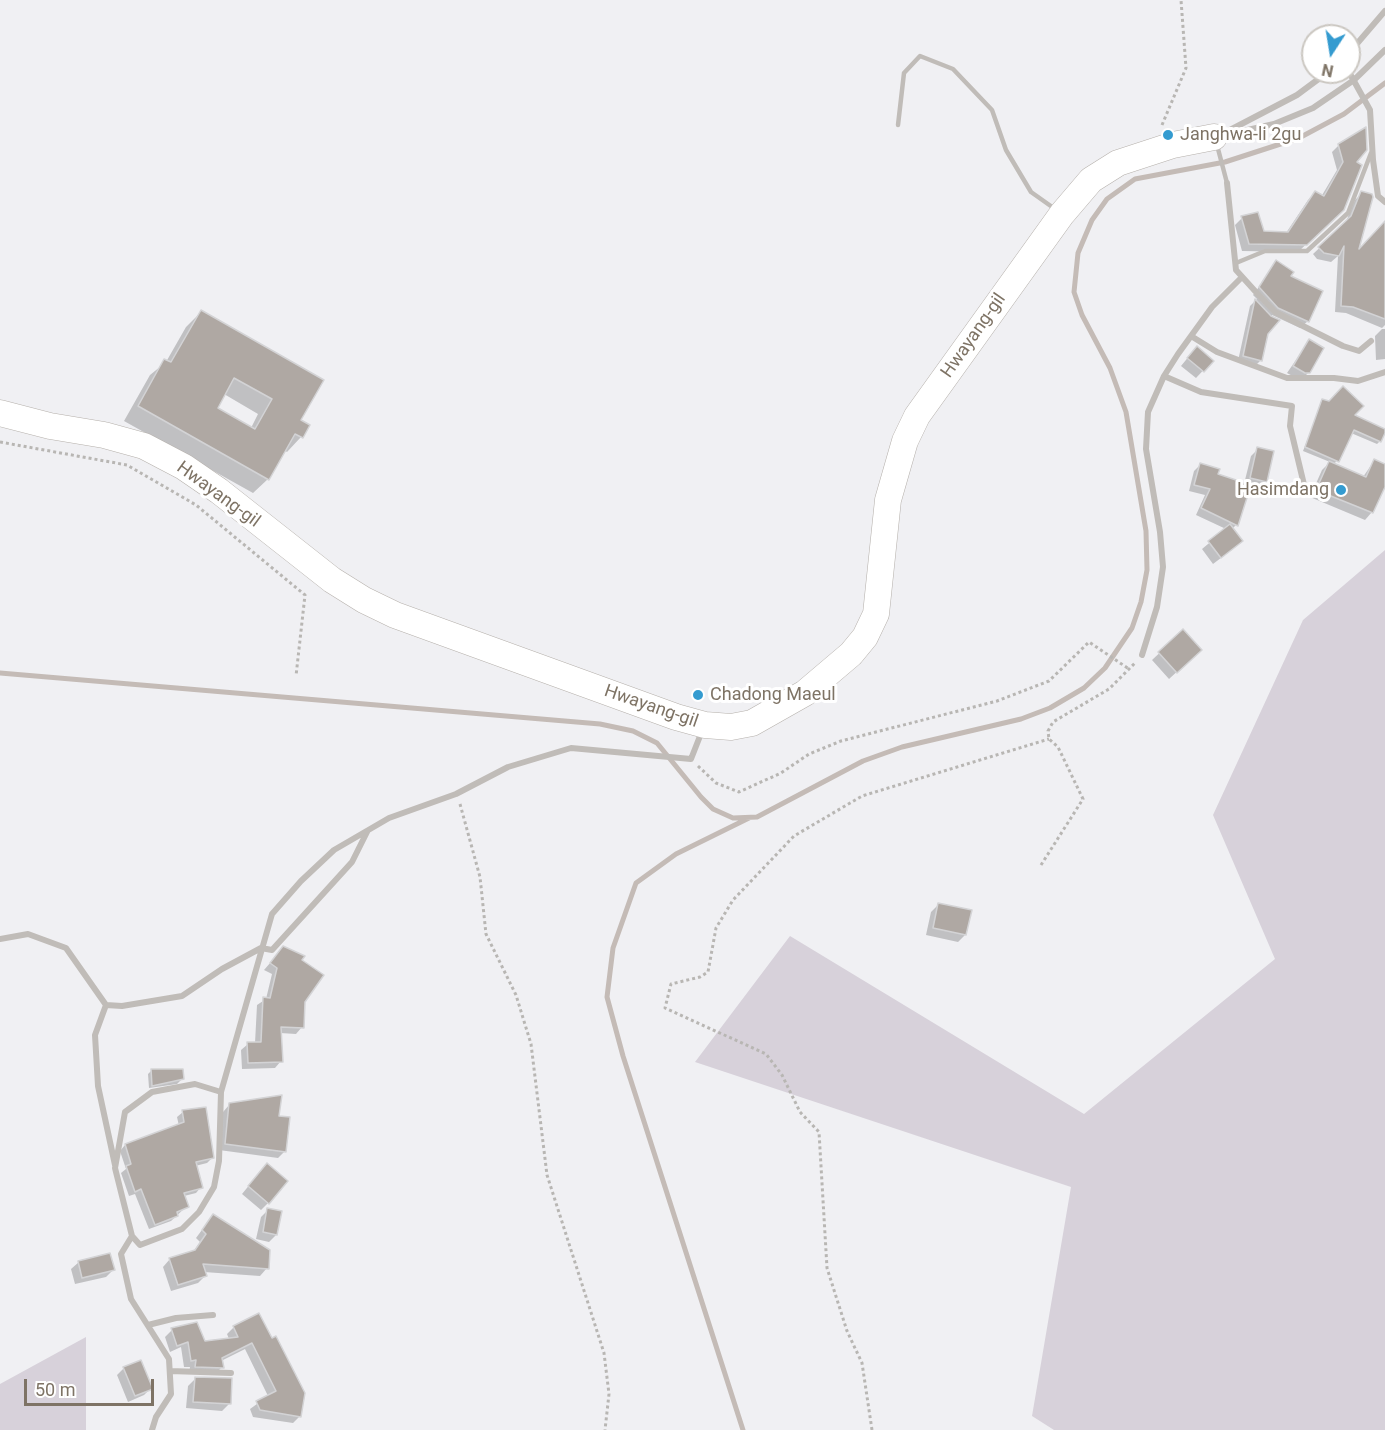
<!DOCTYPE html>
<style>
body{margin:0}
#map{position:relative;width:1385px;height:1430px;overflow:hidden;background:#f0f0f3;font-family:Roboto,sans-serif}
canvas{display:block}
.north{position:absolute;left:1301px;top:24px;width:60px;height:60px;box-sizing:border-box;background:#fff;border:2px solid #cbc7c1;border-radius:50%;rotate:192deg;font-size:16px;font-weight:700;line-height:24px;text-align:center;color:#7e7365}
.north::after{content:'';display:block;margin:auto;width:21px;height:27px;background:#349bd0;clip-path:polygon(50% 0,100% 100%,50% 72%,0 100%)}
.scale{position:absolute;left:24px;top:1379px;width:130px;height:27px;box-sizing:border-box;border:3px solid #7e7365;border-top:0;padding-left:8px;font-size:18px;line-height:21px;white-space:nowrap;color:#7e7365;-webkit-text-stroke:4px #fff;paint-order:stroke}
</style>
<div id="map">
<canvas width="1385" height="1430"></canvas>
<div class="north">N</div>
<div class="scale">50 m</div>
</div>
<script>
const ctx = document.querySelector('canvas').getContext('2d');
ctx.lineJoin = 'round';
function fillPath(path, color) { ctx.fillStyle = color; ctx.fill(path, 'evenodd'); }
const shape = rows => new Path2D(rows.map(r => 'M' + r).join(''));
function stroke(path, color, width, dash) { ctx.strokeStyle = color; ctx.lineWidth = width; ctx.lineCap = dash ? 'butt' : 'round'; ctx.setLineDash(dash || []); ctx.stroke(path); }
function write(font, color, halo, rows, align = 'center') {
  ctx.font = font + ' Roboto,sans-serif'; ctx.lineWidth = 6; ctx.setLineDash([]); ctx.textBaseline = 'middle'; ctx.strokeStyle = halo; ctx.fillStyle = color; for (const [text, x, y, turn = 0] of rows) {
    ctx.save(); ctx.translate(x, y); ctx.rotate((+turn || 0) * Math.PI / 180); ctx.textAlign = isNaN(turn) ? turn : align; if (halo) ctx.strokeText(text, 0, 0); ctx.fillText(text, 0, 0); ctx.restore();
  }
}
fillPath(shape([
 [1385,550,1385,1430,1054,1430,1032,1416,1071,1187,695,1062,790,936,1084,1114,1275,959,1213,815,1303,620],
 [86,1337,86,1430,0,1430,0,1384]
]), '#d7d1da');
fillPath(shape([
 [1339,145,1354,163,1335,217,1298,252,1242,251,1235,225,1242,218,1263,233,1286,233,1308,200,1315,193,1321,197,1337,170,1332,152],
 [1362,193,1356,254,1385,223,1385,325,1382,328,1346,313,1335,312,1338,256,1331,262,1317,259,1313,254,1345,224,1355,200],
 [1277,262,1289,276,1308,321,1300,328,1272,315,1261,360,1255,366,1238,361,1250,306,1257,299,1253,295],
 [201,312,299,420,308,425,301,437,287,452,284,450,268,479,253,493,124,421,150,375,166,362,186,327],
 [224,394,258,414,251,428,216,408],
 [1382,329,1385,329,1385,359,1376,360,1375,336],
 [1309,341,1309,372,1302,379,1298,379,1287,373],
 [1190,355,1212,361,1196,378,1181,366],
 [1323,400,1353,416,1380,441,1377,444,1351,433,1334,465,1363,477,1374,461,1385,466,1385,483,1372,512,1365,520,1310,497,1322,470,1330,462,1303,451],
 [1258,449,1265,481,1258,488,1249,486,1236,525,1232,529,1234,548,1213,564,1202,549,1226,529,1196,515,1205,495,1189,491,1194,471,1200,465,1217,475,1244,484,1251,456],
 [1183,631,1193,657,1169,679,1152,660],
 [938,905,965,935,958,942,926,935,931,912],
 [283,948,300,961,304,1002,302,1027,296,1034,280,1033,281,1061,275,1068,242,1069,241,1050,248,1044,255,1043,257,1005,266,999,272,974,264,970],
 [151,1071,181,1071,181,1080,177,1084,149,1088,148,1074],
 [230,1104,277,1117,285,1151,278,1158,219,1150,223,1112],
 [183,1112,212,1158,207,1163,195,1166,201,1187,196,1193,184,1196,187,1206,171,1221,149,1229,135,1194,129,1196,121,1173,126,1169,120,1151,125,1145,179,1126,177,1117],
 [260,1172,268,1203,261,1210,242,1194],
 [268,1210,280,1212,276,1235,269,1242,256,1239,261,1217],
 [213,1215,267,1268,260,1276,204,1272,205,1276,198,1283,171,1291,163,1267,170,1259,193,1252,200,1242,196,1238],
 [79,1262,113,1270,106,1277,75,1284,71,1269],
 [259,1315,300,1416,293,1423,253,1417,250,1409,268,1396,245,1349,221,1361,222,1367,215,1374,189,1373,190,1367,184,1367,181,1347,170,1352,165,1337,172,1330,204,1343,229,1339,227,1334,234,1327],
 [124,1368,151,1388,144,1395,128,1402,117,1375],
 [195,1379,229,1404,222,1411,186,1408,188,1386]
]), '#0003');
stroke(shape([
 [0,673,600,724,633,731,657,743,701,797,713,809,733,818,757,817,863,761,902,747,1021,719,1050,708,1084,688,1105,668,1132,628,1141,602,1147,570,1146,531,1126,412,1110,368,1082,315,1074,292,1078,253,1092,220,1107,199,1135,179,1225,162,1299,138,1344,114,1385,83],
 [743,1430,623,1056,607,997,613,948,636,883,676,854,749,818]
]), '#c4bbb6', 5);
const building = shape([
 [1366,127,1367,150,1357,162,1362,165,1344,210,1307,245,1249,244,1241,216,1258,212,1264,231,1288,232,1315,191,1324,196,1343,162,1338,144,1366,127],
 [1361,191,1372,194,1373,197,1359,249,1385,221,1385,319,1353,307,1341,306,1344,246,1339,256,1324,253,1318,247,1351,216,1361,191],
 [1276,260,1294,272,1291,276,1323,291,1309,322,1278,308,1259,287,1276,260],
 [1255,299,1271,316,1280,320,1268,334,1262,361,1243,356,1255,299],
 [201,310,324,380,301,420,310,425,303,438,295,434,269,480,138,406,164,359,171,362,201,310],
 [234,378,272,399,255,429,218,408,234,378],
 [1309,339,1324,348,1310,373,1305,373,1293,366,1309,339],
 [1197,346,1214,361,1204,372,1187,358,1197,346],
 [1343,386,1364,406,1355,415,1385,429,1385,433,1381,442,1354,430,1339,462,1305,447,1322,399,1329,401,1343,386],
 [1257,447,1274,451,1267,482,1250,478,1257,447],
 [1374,459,1385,464,1385,487,1373,513,1316,490,1329,461,1366,477,1374,459],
 [1200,463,1220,469,1218,474,1251,485,1238,526,1201,508,1210,489,1194,485,1200,463],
 [1230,524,1243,541,1221,558,1208,541,1230,524],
 [1183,629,1202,650,1177,673,1158,652,1183,629],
 [938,903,972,910,966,935,933,928,938,903],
 [283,946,305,956,302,960,324,975,305,1002,304,1028,281,1027,283,1062,248,1063,247,1042,261,1042,263,997,270,998,277,968,270,963,283,946],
 [151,1069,183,1069,184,1079,152,1086,151,1069],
 [282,1095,279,1116,290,1117,286,1152,225,1144,229,1103,282,1095],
 [206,1107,214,1158,196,1162,203,1188,184,1193,189,1207,177,1212,178,1216,155,1225,141,1189,135,1192,126,1166,131,1164,125,1144,184,1122,182,1110,206,1107],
 [267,1163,288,1181,269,1204,248,1186,267,1163],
 [267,1208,282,1211,277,1235,263,1232,267,1208],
 [213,1214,270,1250,269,1269,203,1264,207,1276,178,1285,169,1258,195,1250,206,1234,202,1230,213,1214],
 [110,1253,115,1270,82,1278,78,1261,110,1253],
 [259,1313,272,1338,276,1336,305,1393,301,1417,260,1410,256,1401,276,1391,252,1343,222,1358,224,1368,195,1367,196,1360,191,1361,188,1342,177,1346,171,1328,197,1322,205,1341,238,1337,233,1326,259,1313],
 [141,1360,153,1389,135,1396,123,1367,141,1360],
 [195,1377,232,1378,231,1404,193,1402,195,1377]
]);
fillPath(building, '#afa8a3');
stroke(building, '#d3d3d5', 1.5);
const secondary = shape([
 [0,413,50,426,104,435,144,446,184,467,219,491,332,580,364,600,395,615,676,717,705,725,731,727,752,723,805,693,851,654,865,637,876,614,888,500,905,441,917,416,1062,214,1091,180,1118,163,1173,145,1214,137]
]);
stroke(secondary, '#b5b0ab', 27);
stroke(shape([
 [1162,125,1186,68,1181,0],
 [0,442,127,465,196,505,305,595,296,676],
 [698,766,716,783,739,792,781,773,809,754,841,741,997,701,1049,681,1089,642,1129,669],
 [460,804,480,877,486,934,516,995,531,1044,547,1175,604,1353,609,1394,605,1430],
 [1041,865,1083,799,1058,747,1049,739,1048,731,1053,722,1109,689,1135,663],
 [872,1430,862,1363,847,1331,827,1268,819,1132,800,1112,782,1075,766,1054,665,1008,671,984,700,977,708,972,716,928,733,900,794,836,862,796,1049,739]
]), '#b8b6b3', 3, [3, 3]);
stroke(shape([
 [898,125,904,73,920,56,953,69,992,110,1006,150,1031,192,1055,209],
 [1217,145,1227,183],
 [1236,263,1265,251,1307,251,1348,213,1371,153]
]), '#c0bcb8', 4.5);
stroke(shape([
 [1349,53,1385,11],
 [1349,72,1370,110,1373,160,1378,196,1385,202],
 [1228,131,1297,95,1328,72],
 [1221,136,1274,124,1313,108,1354,80,1385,50],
 [1227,183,1236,270,1255,291,1275,312,1343,346,1359,351,1371,341],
 [1191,336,1217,352,1287,378,1334,378,1358,381,1385,372],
 [1164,376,1201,392,1292,406,1290,426,1306,493],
 [1142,655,1157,607,1163,567,1160,532,1146,449,1148,412,1164,376,1178,354,1212,307,1242,277],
 [0,939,28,934,66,948,106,1005,122,1006,182,996,222,969,261,948,272,950,352,862,367,832],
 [106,1005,95,1035,98,1086,115,1165],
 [221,1092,195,1084,152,1092,125,1112,115,1168,132,1236,140,1245,182,1229,199,1212,214,1187,219,1161,221,1092,272,914,301,881,334,850,389,818,456,794,508,767,571,748,691,759,702,731],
 [132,1236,121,1254,131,1299,169,1359,171,1394,156,1417,152,1430],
 [148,1325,176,1318,213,1315],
 [170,1371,231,1373]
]), '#c0bcb8', 6);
stroke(secondary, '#fff', 26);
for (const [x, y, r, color] of [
 [1168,135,6,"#349bd0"],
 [1341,490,6,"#349bd0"],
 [698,695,6,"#349bd0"]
]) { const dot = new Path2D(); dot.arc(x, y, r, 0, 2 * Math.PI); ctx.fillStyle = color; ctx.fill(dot); stroke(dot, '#fff', 2); }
write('18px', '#7e7365', '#fff', [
 ["Janghwa-li 2gu",1180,135],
 ["Hasimdang",1329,490,"right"],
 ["Chadong Maeul",710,695]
], 'left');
write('18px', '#7e7365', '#fff', [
 ["Hwayang-gil",974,336,-55],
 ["Hwayang-gil",218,495,36],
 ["Hwayang-gil",651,707,19]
]);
</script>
